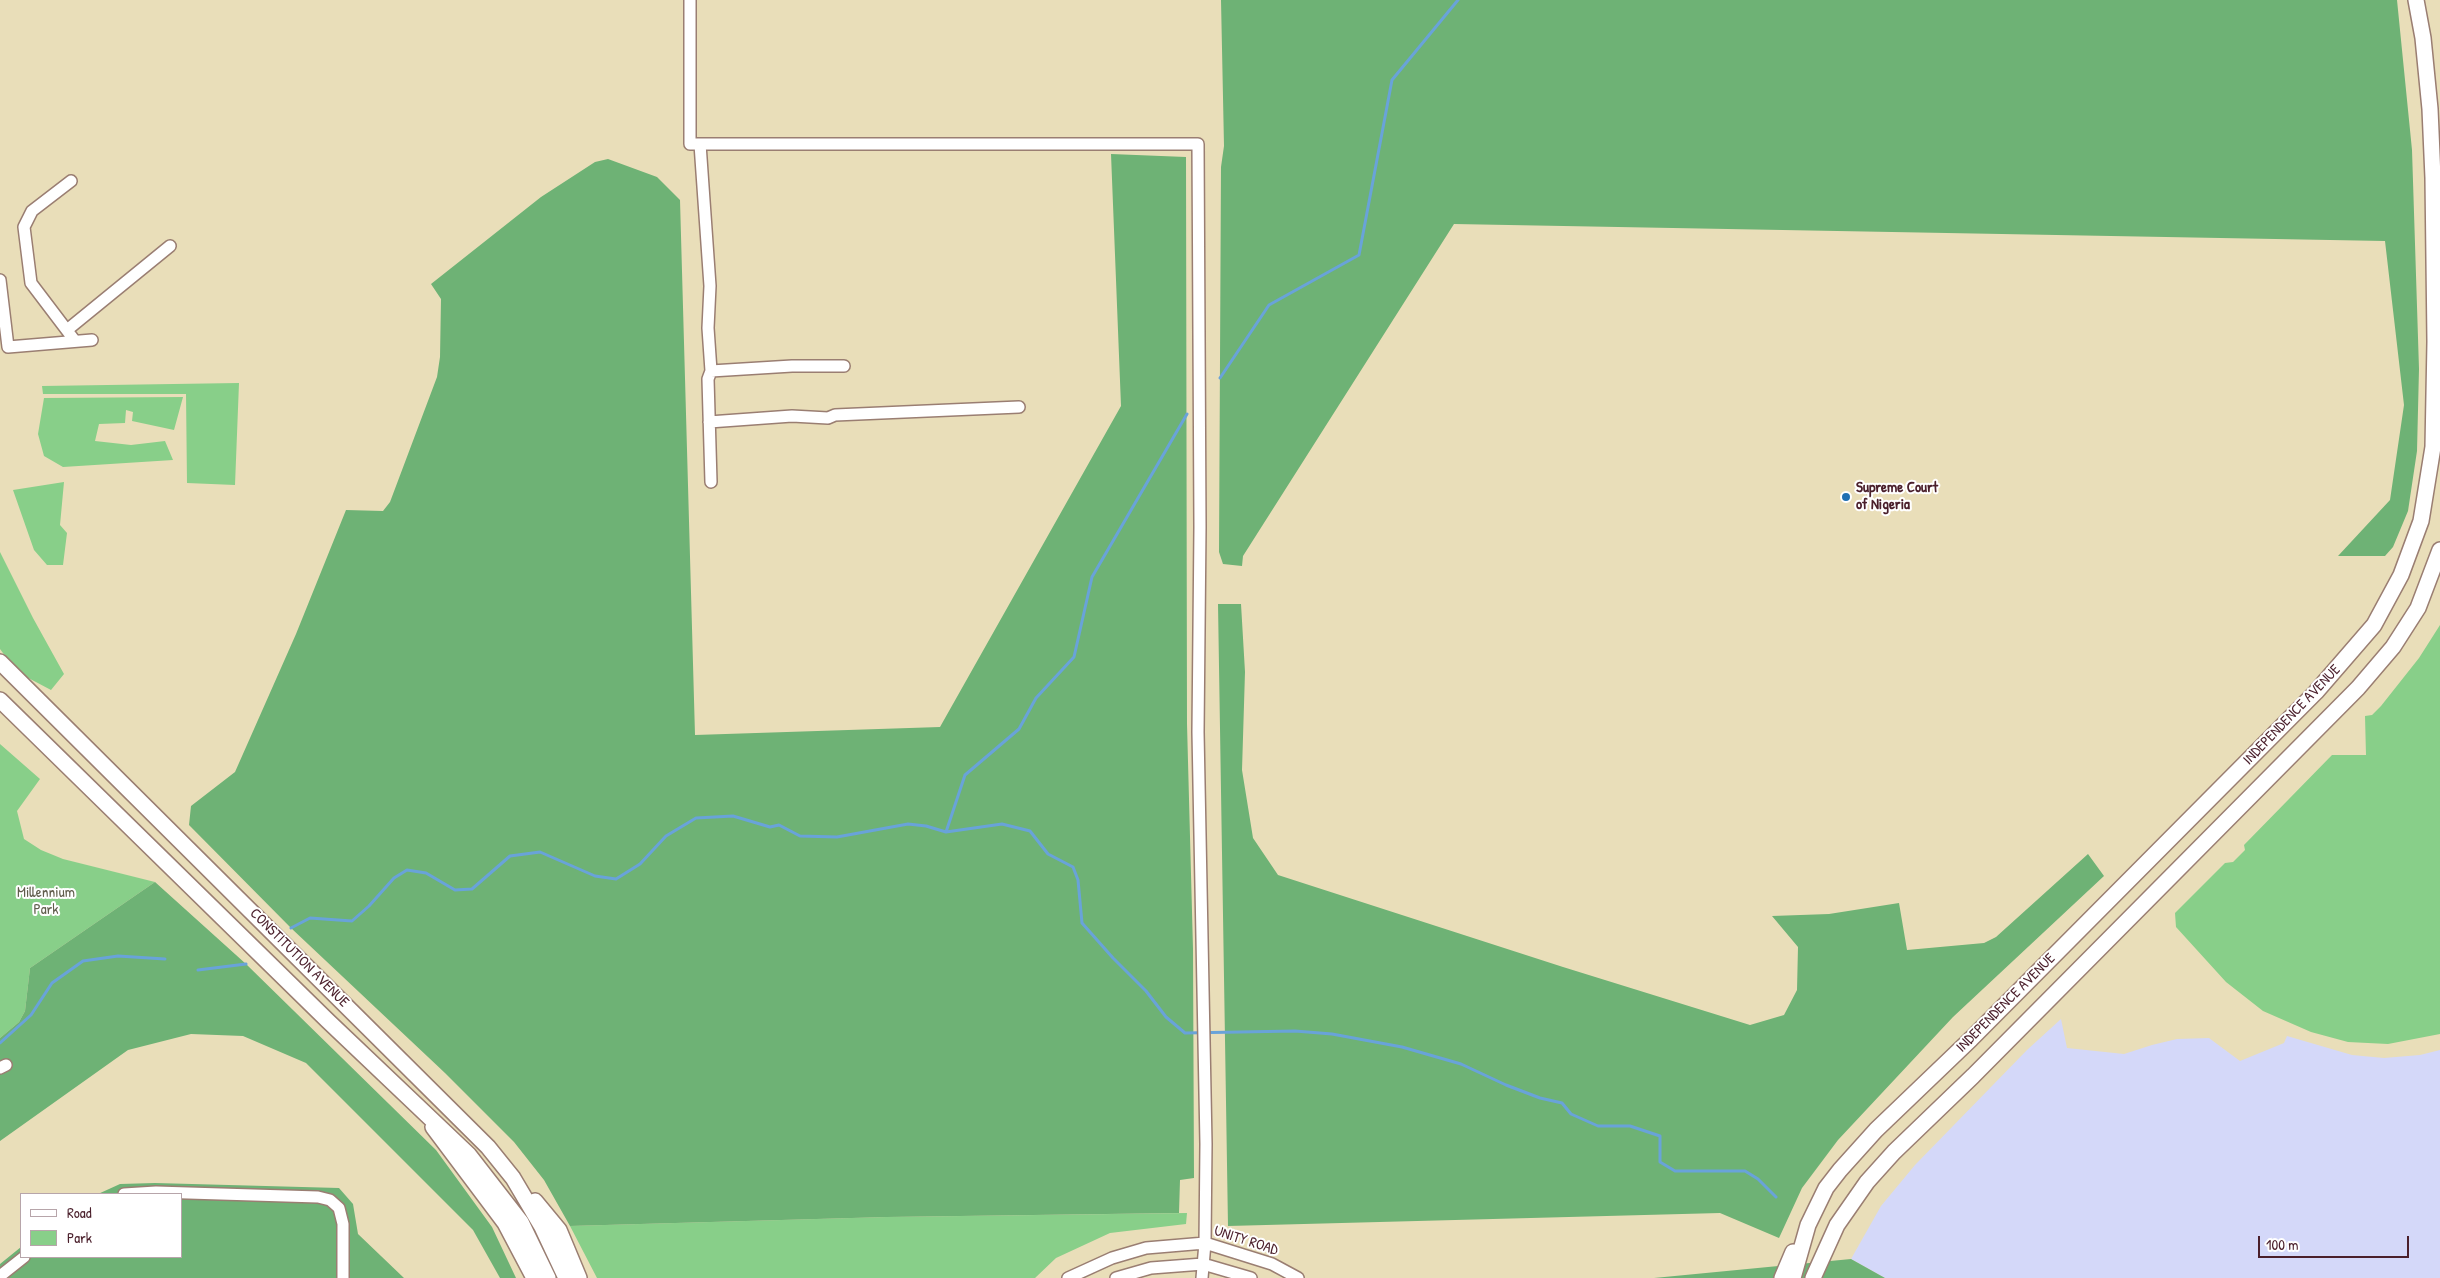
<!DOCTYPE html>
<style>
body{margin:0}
#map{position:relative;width:2440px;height:1278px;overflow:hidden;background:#e9deb9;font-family:"Patrick Hand",sans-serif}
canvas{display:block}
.legend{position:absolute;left:20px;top:1193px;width:162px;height:65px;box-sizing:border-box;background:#fff;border:1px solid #b7a5aa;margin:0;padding:6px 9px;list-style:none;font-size:15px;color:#4a1f2b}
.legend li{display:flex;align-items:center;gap:10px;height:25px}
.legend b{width:25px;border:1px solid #b7a5aa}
.scale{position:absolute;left:2258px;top:1236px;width:151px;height:22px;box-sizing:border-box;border:2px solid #4a1f2b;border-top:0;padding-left:6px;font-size:15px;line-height:18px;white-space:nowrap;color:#4a1f2b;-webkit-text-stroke:4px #fff;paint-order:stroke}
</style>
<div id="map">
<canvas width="2440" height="1278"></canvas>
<ul class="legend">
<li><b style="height:6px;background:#fff"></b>Road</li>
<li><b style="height:14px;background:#88cf89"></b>Park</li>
</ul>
<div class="scale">100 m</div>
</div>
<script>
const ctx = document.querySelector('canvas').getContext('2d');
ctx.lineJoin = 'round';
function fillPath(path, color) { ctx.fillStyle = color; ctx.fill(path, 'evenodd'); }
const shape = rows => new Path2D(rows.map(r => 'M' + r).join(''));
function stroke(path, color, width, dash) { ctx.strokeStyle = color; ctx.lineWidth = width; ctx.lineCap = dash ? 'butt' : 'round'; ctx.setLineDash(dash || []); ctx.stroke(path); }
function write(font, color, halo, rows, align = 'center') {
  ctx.font = font + ' "Patrick Hand",sans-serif'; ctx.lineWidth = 4; ctx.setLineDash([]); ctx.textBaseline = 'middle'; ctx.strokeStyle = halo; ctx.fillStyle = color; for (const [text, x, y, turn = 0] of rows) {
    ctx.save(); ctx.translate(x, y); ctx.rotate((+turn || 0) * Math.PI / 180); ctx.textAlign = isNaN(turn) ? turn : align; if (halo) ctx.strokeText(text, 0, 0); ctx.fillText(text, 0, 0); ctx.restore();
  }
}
fillPath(shape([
 [2061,1019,2067,1048,2124,1054,2152,1045,2177,1039,2209,1038,2240,1061,2284,1043,2287,1036,2352,1055,2384,1058,2420,1055,2440,1050,2440,1278,1885,1278,1851,1259,1881,1206,1915,1165,2027,1050]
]), '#d4d8f9');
fillPath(shape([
 [239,383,235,485,187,483,186,394,43,394,42,386],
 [183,397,174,430,132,421,133,412,126,410,125,423,99,424,95,441,131,445,165,441,173,460,63,467,44,456,38,434,44,398],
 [64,482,60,525,67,533,63,565,47,565,34,550,13,490],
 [0,552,33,618,64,674,51,690,17,672,0,649],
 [2440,625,2440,1034,2388,1044,2348,1042,2311,1032,2263,1011,2226,982,2176,927,2175,913,2225,863,2233,862,2245,850,2244,845,2332,755,2366,755,2365,716,2372,715,2381,706,2419,658],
 [0,744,40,779,17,811,24,839,41,850,63,859,155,882,30,968,25,1011,19,1022,0,1038],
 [1187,1213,1186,1224,1110,1233,1056,1258,1035,1278,597,1278,570,1226,887,1217]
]), '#88cf89');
fillPath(shape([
 [1221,0,2397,0,2412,150,2419,369,2417,451,2408,511,2393,547,2385,556,2338,556,2390,500,2404,405,2385,241,1454,224,1243,556,1242,566,1223,564,1219,552,1221,167,1224,146],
 [1111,154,1186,157,1187,724,1193,949,1194,1178,1180,1180,1179,1213,887,1217,570,1226,544,1180,514,1142,445,1073,291,928,189,825,191,806,235,772,296,634,346,510,383,511,390,502,437,377,440,357,441,299,431,284,541,197,595,162,608,159,657,177,680,200,695,735,940,727,1121,406],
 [1218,604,1241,604,1245,672,1242,770,1253,838,1278,875,1563,967,1750,1025,1784,1015,1797,990,1798,947,1772,916,1829,914,1899,903,1907,950,1984,943,1996,937,2088,854,2104,876,1953,1017,1838,1140,1802,1188,1779,1238,1720,1213,1228,1226],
 [155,882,246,964,436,1150,492,1227,516,1278,500,1278,473,1230,306,1063,243,1036,191,1034,128,1050,0,1141,0,1038,19,1022,25,1011,30,968],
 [155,1183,339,1188,353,1204,358,1234,404,1278,0,1278,0,1264,21,1247,21,1257,181,1257,181,1194,98,1194,120,1184],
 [1851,1259,1885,1278,1654,1278]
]), '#6eb275');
stroke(shape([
 [1220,378,1269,305,1359,255,1392,80,1458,0],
 [946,832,965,775,1019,729,1036,698,1074,657,1092,577,1187,414],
 [291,928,310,918,352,921,369,906,394,878,407,870,426,873,455,890,472,889,510,856,540,852,595,876,616,879,640,864,666,836,696,818,733,816,770,827,779,825,800,836,837,837,908,824,926,826,946,832,1002,824,1030,831,1048,854,1073,867,1078,880,1082,923,1113,958,1146,991,1166,1017,1185,1033,1295,1031,1332,1034,1402,1047,1461,1064,1506,1085,1540,1098,1562,1103,1571,1114,1598,1126,1630,1126,1660,1136,1660,1162,1675,1171,1745,1171,1758,1179,1776,1197],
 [198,970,246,964],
 [0,1043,31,1015,52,983,83,961,118,956,165,959]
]), '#69a3d9', 3);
const minor = shape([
 [690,0,690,144,1198,144,1200,527,1198,732,1206,1144,1205,1243,1202,1278],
 [700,144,710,286,708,328,711,371,708,379,711,482],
 [71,181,32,211,24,227,31,283,75,341],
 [0,280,8,347,92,340],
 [67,330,170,246],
 [711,371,792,366,844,366],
 [709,422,792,416,828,418,835,415,1019,407],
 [0,1068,6,1065],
 [124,1194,156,1192,318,1197,330,1200,339,1208,343,1224,343,1278],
 [0,1276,24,1257],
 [1068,1278,1112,1258,1146,1248,1205,1243,1272,1264,1298,1278],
 [1116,1278,1151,1268,1203,1264,1251,1278]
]);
const major = shape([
 [0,662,488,1147,513,1178,542,1227,566,1278],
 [0,700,328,1021,469,1155,521,1222,548,1278],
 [433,1127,505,1223,534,1278],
 [535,1201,559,1230,579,1278],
 [1782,1278,1793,1252],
 [1793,1278,1808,1225,1826,1188,1840,1170,1876,1130,1971,1039,2316,692,2374,625,2401,575,2421,521,2433,447,2435,342,2433,178,2430,109,2423,38,2416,0],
 [1813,1278,1837,1225,1867,1182,1894,1152,1973,1076,2358,688,2393,647,2418,608,2440,550]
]);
stroke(minor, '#9a7e72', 14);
stroke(major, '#9a7e72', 18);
stroke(minor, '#fff', 11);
stroke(major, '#fff', 15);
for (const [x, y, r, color] of [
 [1846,497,5,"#1f6fb2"]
]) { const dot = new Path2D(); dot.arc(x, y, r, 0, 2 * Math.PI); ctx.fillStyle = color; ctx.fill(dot); stroke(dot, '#fff', 2); }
write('bold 15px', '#4a1f2b', '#fff', [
 ["Supreme Court",1856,488],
 ["of Nigeria",1856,505]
], 'left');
write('15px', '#4a1f2b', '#fff', [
 ["INDEPENDENCE AVENUE",2292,715,-46],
 ["CONSTITUTION AVENUE",299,958,45],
 ["INDEPENDENCE AVENUE",2006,1003,-45],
 ["UNITY ROAD",1246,1241,18]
]);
write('15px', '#605d4c', '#fff', [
 ["Millennium",46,893],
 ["Park",46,910]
]);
</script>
